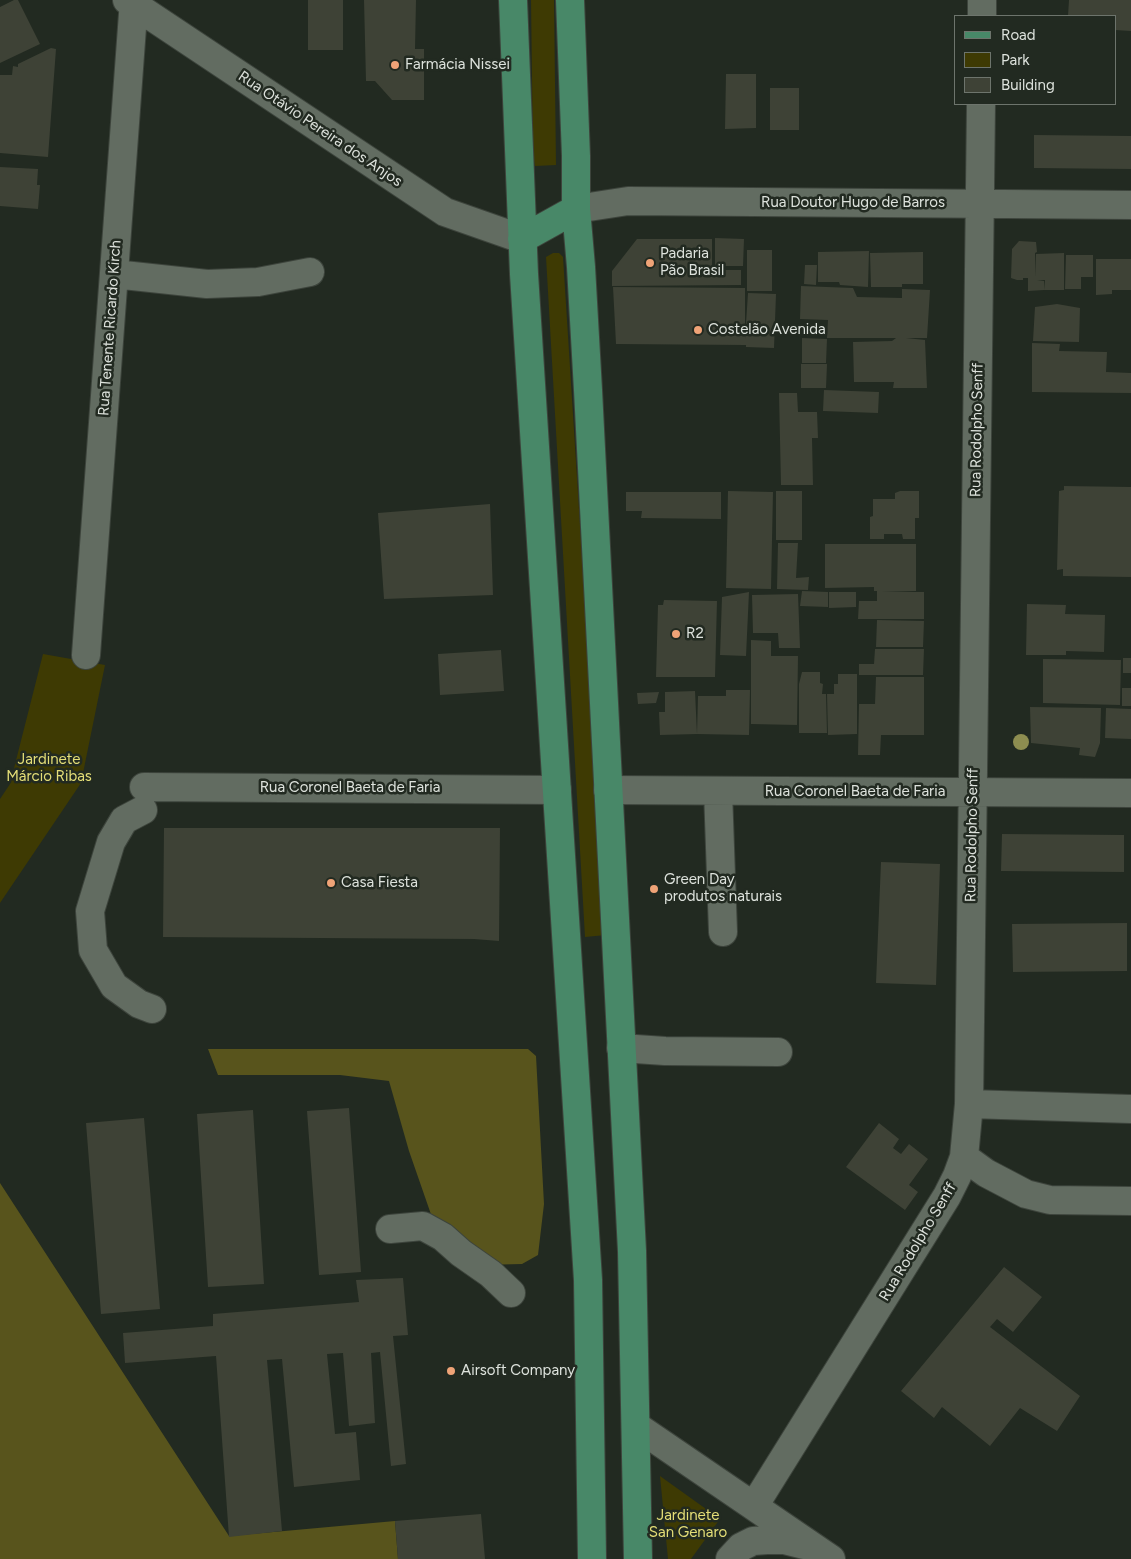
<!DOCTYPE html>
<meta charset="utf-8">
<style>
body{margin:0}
#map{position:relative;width:1131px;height:1559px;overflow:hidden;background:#222a21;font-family:Figtree,sans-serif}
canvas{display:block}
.legend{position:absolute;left:954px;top:15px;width:162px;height:90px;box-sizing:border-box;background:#222a21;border:1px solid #6d746c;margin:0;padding:6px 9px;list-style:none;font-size:15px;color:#dde2dc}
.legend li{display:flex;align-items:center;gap:10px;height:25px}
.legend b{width:25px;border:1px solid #6d746c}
</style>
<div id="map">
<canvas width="1131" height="1559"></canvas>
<ul class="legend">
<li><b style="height:6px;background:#488868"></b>Road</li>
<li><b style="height:14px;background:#3e3a03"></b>Park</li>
<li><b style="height:14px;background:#3e4236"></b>Building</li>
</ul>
</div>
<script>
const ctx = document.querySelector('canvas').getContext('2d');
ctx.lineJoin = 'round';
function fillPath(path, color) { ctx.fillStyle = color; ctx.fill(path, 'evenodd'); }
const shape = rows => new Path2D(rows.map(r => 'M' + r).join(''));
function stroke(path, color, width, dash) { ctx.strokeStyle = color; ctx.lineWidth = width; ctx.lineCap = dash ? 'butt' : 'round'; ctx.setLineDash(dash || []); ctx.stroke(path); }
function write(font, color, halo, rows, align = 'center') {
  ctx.font = font + ' Figtree,sans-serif'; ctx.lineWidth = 5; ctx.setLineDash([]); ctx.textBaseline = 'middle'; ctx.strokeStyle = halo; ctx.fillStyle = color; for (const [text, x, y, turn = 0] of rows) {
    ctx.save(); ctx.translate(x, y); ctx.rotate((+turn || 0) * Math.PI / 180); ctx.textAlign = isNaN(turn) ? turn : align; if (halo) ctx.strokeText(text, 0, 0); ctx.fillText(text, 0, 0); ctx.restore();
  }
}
fillPath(shape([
 [531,0,554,0,556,165,535,166,533,157],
 [553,253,559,253,563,257,606,935,585,937,546,257],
 [43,654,105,665,81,783,0,903,0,799,10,784],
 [660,1476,720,1519,691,1559,668,1559]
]), '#3e3a03');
fillPath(shape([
 [208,1049,528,1049,536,1056,544,1204,538,1255,522,1264,481,1265,434,1223,409,1151,389,1081,340,1075,218,1075],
 [0,1183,229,1536,395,1521,398,1559,0,1559]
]), '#58541c');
fillPath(shape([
 [14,0,18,0,40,44,0,63,0,7],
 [308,0,343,0,343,50,308,50],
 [364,0,416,0,415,49,424,49,424,100,392,100,375,81,366,81],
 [1069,0,1131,0,1131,31,1115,30,1115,16,1068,16],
 [51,48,56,49,48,157,0,153,0,75,12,75,13,66,18,67,18,64],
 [726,74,756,74,756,128,725,129],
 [770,88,799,88,799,130,770,130],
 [1034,135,1131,136,1131,169,1034,168],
 [0,167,38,169,37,185,40,185,38,209,0,206],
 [715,238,744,239,743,266,715,266],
 [637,239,712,239,712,270,741,270,741,285,612,286,612,271],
 [1019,241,1036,242,1037,252,1035,253,1036,277,1036,254,1064,253,1064,290,1044,290,1045,280,1037,280,1044,281,1044,290,1028,291,1028,278,1023,278,1023,280,1017,280,1011,278,1012,249],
 [747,250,772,250,772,291,747,291],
 [869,251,868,287,840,285,839,282,818,282,818,252],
 [923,252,923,284,902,284,902,287,871,287,870,253],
 [1066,255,1093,255,1093,277,1081,277,1081,289,1065,289],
 [1096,259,1131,259,1131,290,1112,290,1112,294,1096,295],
 [805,265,817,265,816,285,804,284],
 [801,286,853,288,857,297,902,298,902,289,930,290,927,338,906,338,925,340,927,388,893,388,894,382,854,382,853,342,892,341,896,338,827,338,828,320,800,319],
 [613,287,745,288,745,339,748,293,776,294,774,348,746,347,746,345,616,344],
 [1057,304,1080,308,1079,342,1033,341,1035,307],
 [802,338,827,339,826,363,802,363],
 [1032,343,1060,344,1059,351,1107,352,1106,372,1131,373,1131,393,1032,392],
 [801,364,827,364,826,388,801,388],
 [824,390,879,392,878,413,823,411],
 [779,393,797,393,798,412,817,412,818,438,812,438,813,485,781,485],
 [1064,486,1131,487,1131,577,1063,576,1063,569,1057,570,1059,491,1064,490],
 [728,491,773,492,771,589,726,588],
 [776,491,802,491,802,540,776,540],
 [900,491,919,491,919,518,915,518,915,539,903,539,902,534,884,534,884,539,870,539,870,517,873,516,873,499,895,499,895,493],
 [626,492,721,492,721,519,641,518,642,511,626,511],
 [490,504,493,595,384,599,378,513],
 [778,543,798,543,796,578,809,577,808,590,777,589],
 [825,544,916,544,916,591,882,592,924,592,924,619,858,619,859,601,877,601,877,591,874,591,874,587,825,588],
 [802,591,828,592,828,607,800,606],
 [749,592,746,656,720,655,722,597],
 [829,592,856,592,856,607,829,608],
 [798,594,800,648,779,648,778,633,753,633,752,595],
 [664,600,717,601,715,677,656,677,658,605,663,605],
 [1027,604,1066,605,1065,614,1105,615,1104,652,1066,651,1066,655,1026,655],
 [877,620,924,621,923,647,876,647],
 [751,640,771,641,771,656,798,656,797,725,751,724],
 [875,649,924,649,923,675,859,675,859,664,874,664],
 [501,650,504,691,440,695,438,654],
 [1123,658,1131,658,1131,673,1123,673],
 [1043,659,1121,660,1120,705,1043,703],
 [802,672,820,672,820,683,823,684,822,694,826,694,827,733,799,733,799,684],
 [838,674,857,674,857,734,828,735,827,694,834,694,834,684,838,684],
 [876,677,924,677,924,735,881,735,880,755,858,755,859,704,875,704],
 [1122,688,1131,688,1131,706,1122,706],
 [726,690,750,690,749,735,697,734,698,696,726,696],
 [695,691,697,734,660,735,659,712,665,712,665,692],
 [659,692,656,703,638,704,637,693],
 [1030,707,1101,708,1100,743,1095,757,1079,755,1080,748,1031,743],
 [1106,708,1131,709,1131,739,1105,738],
 [164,828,500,828,499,941,474,939,163,937],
 [1002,834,1124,835,1124,872,1001,871],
 [881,862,940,864,936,985,876,983],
 [1127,923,1127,971,1013,972,1012,924],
 [349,1108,361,1272,319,1275,307,1111],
 [253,1110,264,1284,208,1287,197,1114],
 [144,1118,160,1309,101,1314,86,1123],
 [879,1123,899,1139,893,1148,901,1154,909,1144,928,1159,909,1185,918,1192,905,1210,846,1167],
 [1004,1267,1042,1297,1013,1332,997,1319,990,1327,1080,1396,1057,1431,1020,1408,990,1446,942,1407,934,1418,901,1391],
 [403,1278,408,1335,393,1336,406,1464,391,1466,380,1352,371,1353,375,1423,349,1426,343,1353,327,1354,335,1434,356,1432,360,1480,294,1487,282,1359,267,1360,282,1531,229,1537,216,1356,125,1363,123,1333,213,1326,213,1314,359,1302,356,1280],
 [481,1514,485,1559,398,1559,395,1521]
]), '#3e4236');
const minor = shape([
 [127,0,445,212,522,239],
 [982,16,982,0],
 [576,209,628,201,1131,205],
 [114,274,207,284,258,282,310,272],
 [86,655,134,0],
 [144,787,557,790],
 [608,790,1131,793],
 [718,791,723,932],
 [143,810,124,820,111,842,90,911,93,950,114,986,139,1004,152,1009],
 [621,1048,665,1051,778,1052],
 [969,1104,1131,1109],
 [964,1157,986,1173,1026,1194,1050,1200,1131,1201],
 [390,1229,423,1226,443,1237,461,1253,491,1274,511,1293],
 [636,1426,831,1559],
 [754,1506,947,1196,957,1176,964,1157,969,1104,981,104],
 [730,1559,741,1547,753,1541,767,1540,784,1540,804,1545]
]);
const major = shape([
 [513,0,524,274,588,1280,592,1559],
 [570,0,576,156,576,209,581,267,588,390,632,1251,638,1559],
 [522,239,576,209]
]);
stroke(minor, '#3d443c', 30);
stroke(major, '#3d443c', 30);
stroke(minor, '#626c61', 28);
stroke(major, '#488868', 28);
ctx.fillStyle = '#8d8d50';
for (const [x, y] of [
 [1021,742]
]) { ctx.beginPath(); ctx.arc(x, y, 8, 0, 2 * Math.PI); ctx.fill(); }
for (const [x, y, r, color] of [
 [395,65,5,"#efa377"],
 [650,263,5,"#efa377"],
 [698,330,5,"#efa377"],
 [676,634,5,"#efa377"],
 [331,883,5,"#efa377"],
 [654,889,5,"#efa377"],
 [451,1371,5,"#efa377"]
]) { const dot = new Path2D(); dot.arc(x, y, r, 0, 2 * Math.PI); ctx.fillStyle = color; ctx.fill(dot); stroke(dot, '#222a21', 2); }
write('15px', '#dde2dc', '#222a21', [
 ["Farmácia Nissei",405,65],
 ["Padaria",660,254],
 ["Pão Brasil",660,271],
 ["Costelão Avenida",708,330],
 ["R2",686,634],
 ["Green Day",664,880],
 ["produtos naturais",664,897],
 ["Casa Fiesta",341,883],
 ["Airsoft Company",461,1371]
], 'left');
write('15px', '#dde2dc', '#222a21', [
 ["Rua Otávio Pereira dos Anjos",320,129,34],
 ["Rua Doutor Hugo de Barros",853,203],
 ["Rua Tenente Ricardo Kirch",110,328,-86],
 ["Rua Rodolpho Senff",977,430,-89],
 ["Rua Coronel Baeta de Faria",350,788],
 ["Rua Coronel Baeta de Faria",855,792],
 ["Rua Rodolpho Senff",972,835,-89],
 ["Rua Rodolpho Senff",918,1242,-59]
]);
write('15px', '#e4de77', '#222a21', [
 ["Jardinete",49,760],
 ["Márcio Ribas",49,777],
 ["Jardinete",688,1516],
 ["San Genaro",688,1533]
]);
</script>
